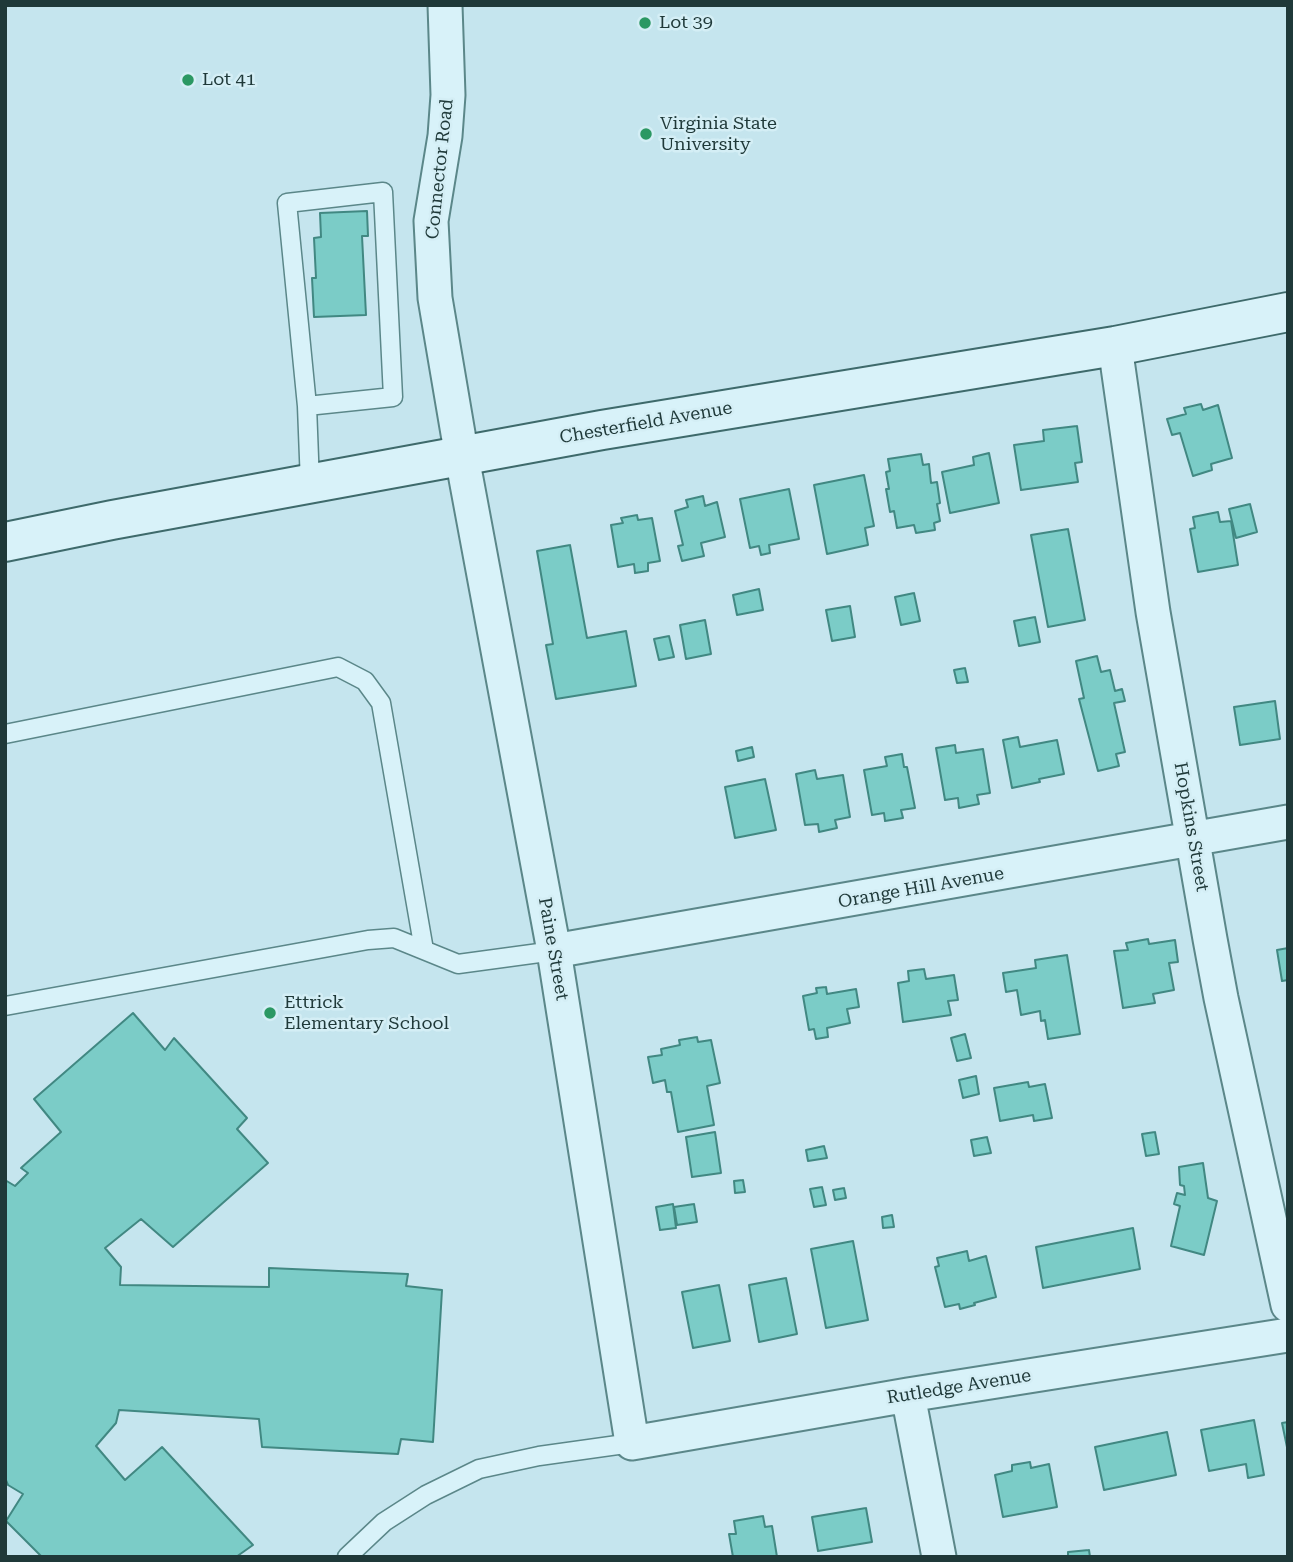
<!DOCTYPE html>
<style>
body{margin:0}
#map{position:relative;width:1293px;height:1562px;overflow:hidden;background:#c5e5ee;font-family:"Roboto Serif",serif}
canvas{display:block}
.frame{position:absolute;inset:0;border:7px solid #1f3939;pointer-events:none}
</style>
<div id="map">
<canvas width="1293" height="1562"></canvas>
<div class="frame"></div>
</div>
<script>
const ctx = document.querySelector('canvas').getContext('2d');
ctx.lineJoin = 'round';
function fillPath(path, color) { ctx.fillStyle = color; ctx.fill(path, 'evenodd'); }
const shape = rows => new Path2D(rows.map(r => 'M' + r).join(''));
function stroke(path, color, width, dash) { ctx.strokeStyle = color; ctx.lineWidth = width; ctx.lineCap = dash ? 'butt' : 'round'; ctx.setLineDash(dash || []); ctx.stroke(path); }
function write(font, color, halo, rows, align = 'center') {
  ctx.font = font + ' "Roboto Serif",serif'; ctx.lineWidth = 5; ctx.setLineDash([]); ctx.textBaseline = 'middle'; ctx.strokeStyle = halo; ctx.fillStyle = color; for (const [text, x, y, turn = 0] of rows) {
    ctx.save(); ctx.translate(x, y); ctx.rotate((+turn || 0) * Math.PI / 180); ctx.textAlign = isNaN(turn) ? turn : align; if (halo) ctx.strokeText(text, 0, 0); ctx.fillText(text, 0, 0); ctx.restore();
  }
}
const building = shape([
 [367,211,368,236,362,236,366,315,314,317,312,278,316,278,314,238,321,237,320,213,367,211],
 [1201,404,1203,410,1218,405,1232,458,1211,464,1212,470,1193,476,1180,433,1172,435,1167,419,1186,414,1184,408,1201,404],
 [1077,426,1082,462,1075,463,1078,482,1021,490,1014,445,1044,441,1043,430,1077,426],
 [989,453,999,503,950,513,942,472,974,465,973,457,989,453],
 [921,454,923,465,929,464,931,483,937,482,940,503,937,504,940,521,934,523,935,530,916,533,914,525,897,528,894,511,890,512,886,489,889,489,886,472,890,471,888,459,921,454],
 [864,475,874,526,865,528,868,545,827,554,814,485,864,475],
 [789,489,799,539,769,545,770,553,761,555,759,546,750,548,740,499,789,489],
 [703,496,705,506,717,502,725,537,701,543,704,556,682,561,678,546,683,545,675,511,688,507,686,500,703,496],
 [1250,504,1257,532,1236,538,1229,509,1250,504],
 [1218,512,1220,522,1231,521,1238,565,1198,572,1190,529,1195,528,1193,517,1218,512],
 [637,515,638,520,652,518,660,561,648,563,648,571,635,573,634,564,618,567,611,525,623,523,621,518,637,515],
 [1068,529,1085,620,1048,627,1031,535,1068,529],
 [570,545,587,638,626,631,636,686,556,699,546,645,553,644,537,551,570,545],
 [759,589,763,610,737,615,733,595,759,589],
 [914,593,920,621,901,625,895,597,914,593],
 [850,606,855,637,832,641,826,610,850,606],
 [1035,617,1040,642,1019,646,1014,621,1035,617],
 [705,620,711,654,686,659,680,625,705,620],
 [669,636,674,657,659,660,654,639,669,636],
 [1097,656,1101,672,1110,670,1115,691,1122,689,1125,701,1114,703,1125,752,1116,754,1119,766,1098,771,1079,699,1084,698,1076,661,1097,656],
 [965,668,968,682,957,683,954,670,965,668],
 [1275,701,1280,739,1240,745,1234,707,1275,701],
 [1018,737,1020,747,1057,740,1064,774,1039,779,1040,782,1012,788,1003,740,1018,737],
 [955,745,956,753,983,749,990,793,977,795,979,804,959,808,958,798,945,800,936,748,955,745],
 [752,747,754,757,738,761,736,751,752,747],
 [902,754,904,767,907,767,915,808,901,810,903,818,885,821,884,813,872,815,864,770,887,766,885,757,902,754],
 [815,770,817,779,843,775,850,817,835,820,837,828,819,832,818,824,805,825,796,774,815,770],
 [765,779,776,830,735,838,725,787,765,779],
 [1148,939,1149,944,1175,940,1178,962,1169,963,1174,990,1153,994,1155,1003,1123,1008,1114,951,1128,950,1126,943,1148,939],
 [1288,948,1288,980,1282,981,1277,950,1288,948],
 [1067,955,1080,1034,1048,1039,1045,1020,1041,1021,1040,1011,1021,1015,1017,990,1006,992,1003,973,1036,968,1035,960,1067,955],
 [924,969,926,979,954,975,958,1000,948,1001,951,1015,903,1022,898,983,909,981,908,971,924,969],
 [826,987,827,994,856,989,859,1007,847,1009,850,1023,827,1028,828,1037,816,1039,814,1029,809,1030,803,996,817,993,816,988,826,987],
 [133,1013,165,1050,174,1038,247,1118,237,1129,268,1163,173,1247,141,1219,105,1248,121,1267,120,1285,269,1287,269,1268,408,1274,406,1286,442,1290,433,1442,401,1439,398,1454,262,1447,259,1419,119,1410,116,1423,96,1446,125,1480,162,1447,253,1545,236,1557,42,1557,6,1521,23,1494,8,1485,5,1478,5,1180,15,1186,28,1173,21,1168,61,1132,34,1099,133,1013],
 [965,1034,971,1058,957,1061,951,1038,965,1034],
 [697,1037,698,1042,711,1040,720,1083,707,1086,714,1125,678,1132,671,1092,667,1092,665,1080,653,1083,648,1057,662,1055,661,1049,680,1045,679,1040,697,1037],
 [976,1076,979,1094,963,1098,959,1080,976,1076],
 [1028,1082,1029,1087,1045,1084,1052,1118,1034,1121,1033,1115,1000,1121,994,1088,1028,1082],
 [715,1132,721,1173,692,1177,686,1137,715,1132],
 [1155,1132,1159,1154,1146,1156,1142,1134,1155,1132],
 [987,1137,991,1153,974,1156,971,1140,987,1137],
 [824,1146,827,1158,808,1161,806,1150,824,1146],
 [1203,1163,1208,1198,1217,1201,1204,1255,1171,1246,1180,1206,1174,1204,1177,1193,1185,1195,1184,1186,1180,1185,1179,1167,1203,1163],
 [743,1180,745,1192,735,1193,734,1181,743,1180],
 [822,1187,826,1205,814,1207,810,1189,822,1187],
 [844,1188,846,1198,835,1200,833,1190,844,1188],
 [673,1204,676,1228,660,1230,656,1207,673,1204],
 [694,1204,697,1222,677,1225,674,1207,694,1204],
 [892,1215,894,1227,883,1228,882,1217,892,1215],
 [1133,1228,1140,1269,1043,1288,1036,1247,1133,1228],
 [853,1241,868,1320,826,1328,811,1249,853,1241],
 [967,1251,969,1261,986,1256,996,1297,974,1303,975,1305,960,1309,959,1304,945,1307,935,1267,939,1266,937,1258,967,1251],
 [786,1278,797,1334,759,1342,749,1285,786,1278],
 [719,1285,730,1341,693,1348,682,1292,719,1285],
 [1254,1420,1264,1475,1248,1478,1246,1464,1209,1471,1201,1430,1254,1420],
 [1288,1422,1288,1452,1282,1423,1288,1422],
 [1167,1432,1176,1475,1104,1490,1095,1447,1167,1432],
 [1030,1462,1031,1468,1049,1464,1057,1507,1003,1517,995,1475,1012,1471,1012,1465,1030,1462],
 [866,1508,872,1542,818,1551,812,1517,866,1508],
 [763,1516,765,1527,772,1526,777,1557,733,1557,729,1534,736,1534,734,1521,763,1516],
 [1089,1550,1090,1557,1068,1557,1068,1552,1089,1550]
]);
fillPath(building, '#7bccc7');
stroke(building, '#418882', 2);
const lane = shape([
 [307,406,287,203,383,192,393,397,307,406,310,484],
 [5,734,338,667,365,681,381,703,424,950],
 [5,1006,368,940,394,938,458,964,554,951],
 [347,1557,384,1522,426,1495,479,1469,539,1456,632,1443]
]);
const street = shape([
 [445,5,448,95,445,136,431,221,435,298,462,457,554,951,632,1443,908,1395,1288,1335],
 [1115,346,1153,612,1210,939,1221,998,1288,1305],
 [554,951,1288,822],
 [908,1395,939,1557]
]);
const secondary = shape([
 [5,542,112,520,602,430,1115,346,1288,312]
]);
stroke(lane, '#5b8789', 21);
stroke(street, '#5b8789', 37);
stroke(secondary, '#3e6a6b', 42);
stroke(lane, '#d8f2f9', 18);
stroke(street, '#d8f2f9', 33);
stroke(secondary, '#d8f2f9', 38);
for (const [x, y, r, color] of [
 [645,23,7,"#2b9863"],
 [188,80,7,"#2b9863"],
 [646,134,7,"#2b9863"],
 [270,1013,7,"#2b9863"]
]) { const dot = new Path2D(); dot.arc(x, y, r, 0, 2 * Math.PI); ctx.fillStyle = color; ctx.fill(dot); stroke(dot, '#d4eef5', 2.5); }
write('18px', '#1f3939', '#d4eef5', [
 ["Lot 39",659,23],
 ["Lot 41",202,80],
 ["Virginia State",660,124],
 ["University",660,145],
 ["Ettrick",284,1003],
 ["Elementary School",284,1024]
], 'left');
write('18px', '#1f3939', '#d4eef5', [
 ["Connector Road",440,169,-84],
 ["Chesterfield Avenue",646,423,-10],
 ["Hopkins Street",1191,827,80],
 ["Orange Hill Avenue",921,888,-10],
 ["Paine Street",553,949,80],
 ["Rutledge Avenue",959,1387,-9]
]);
</script>
